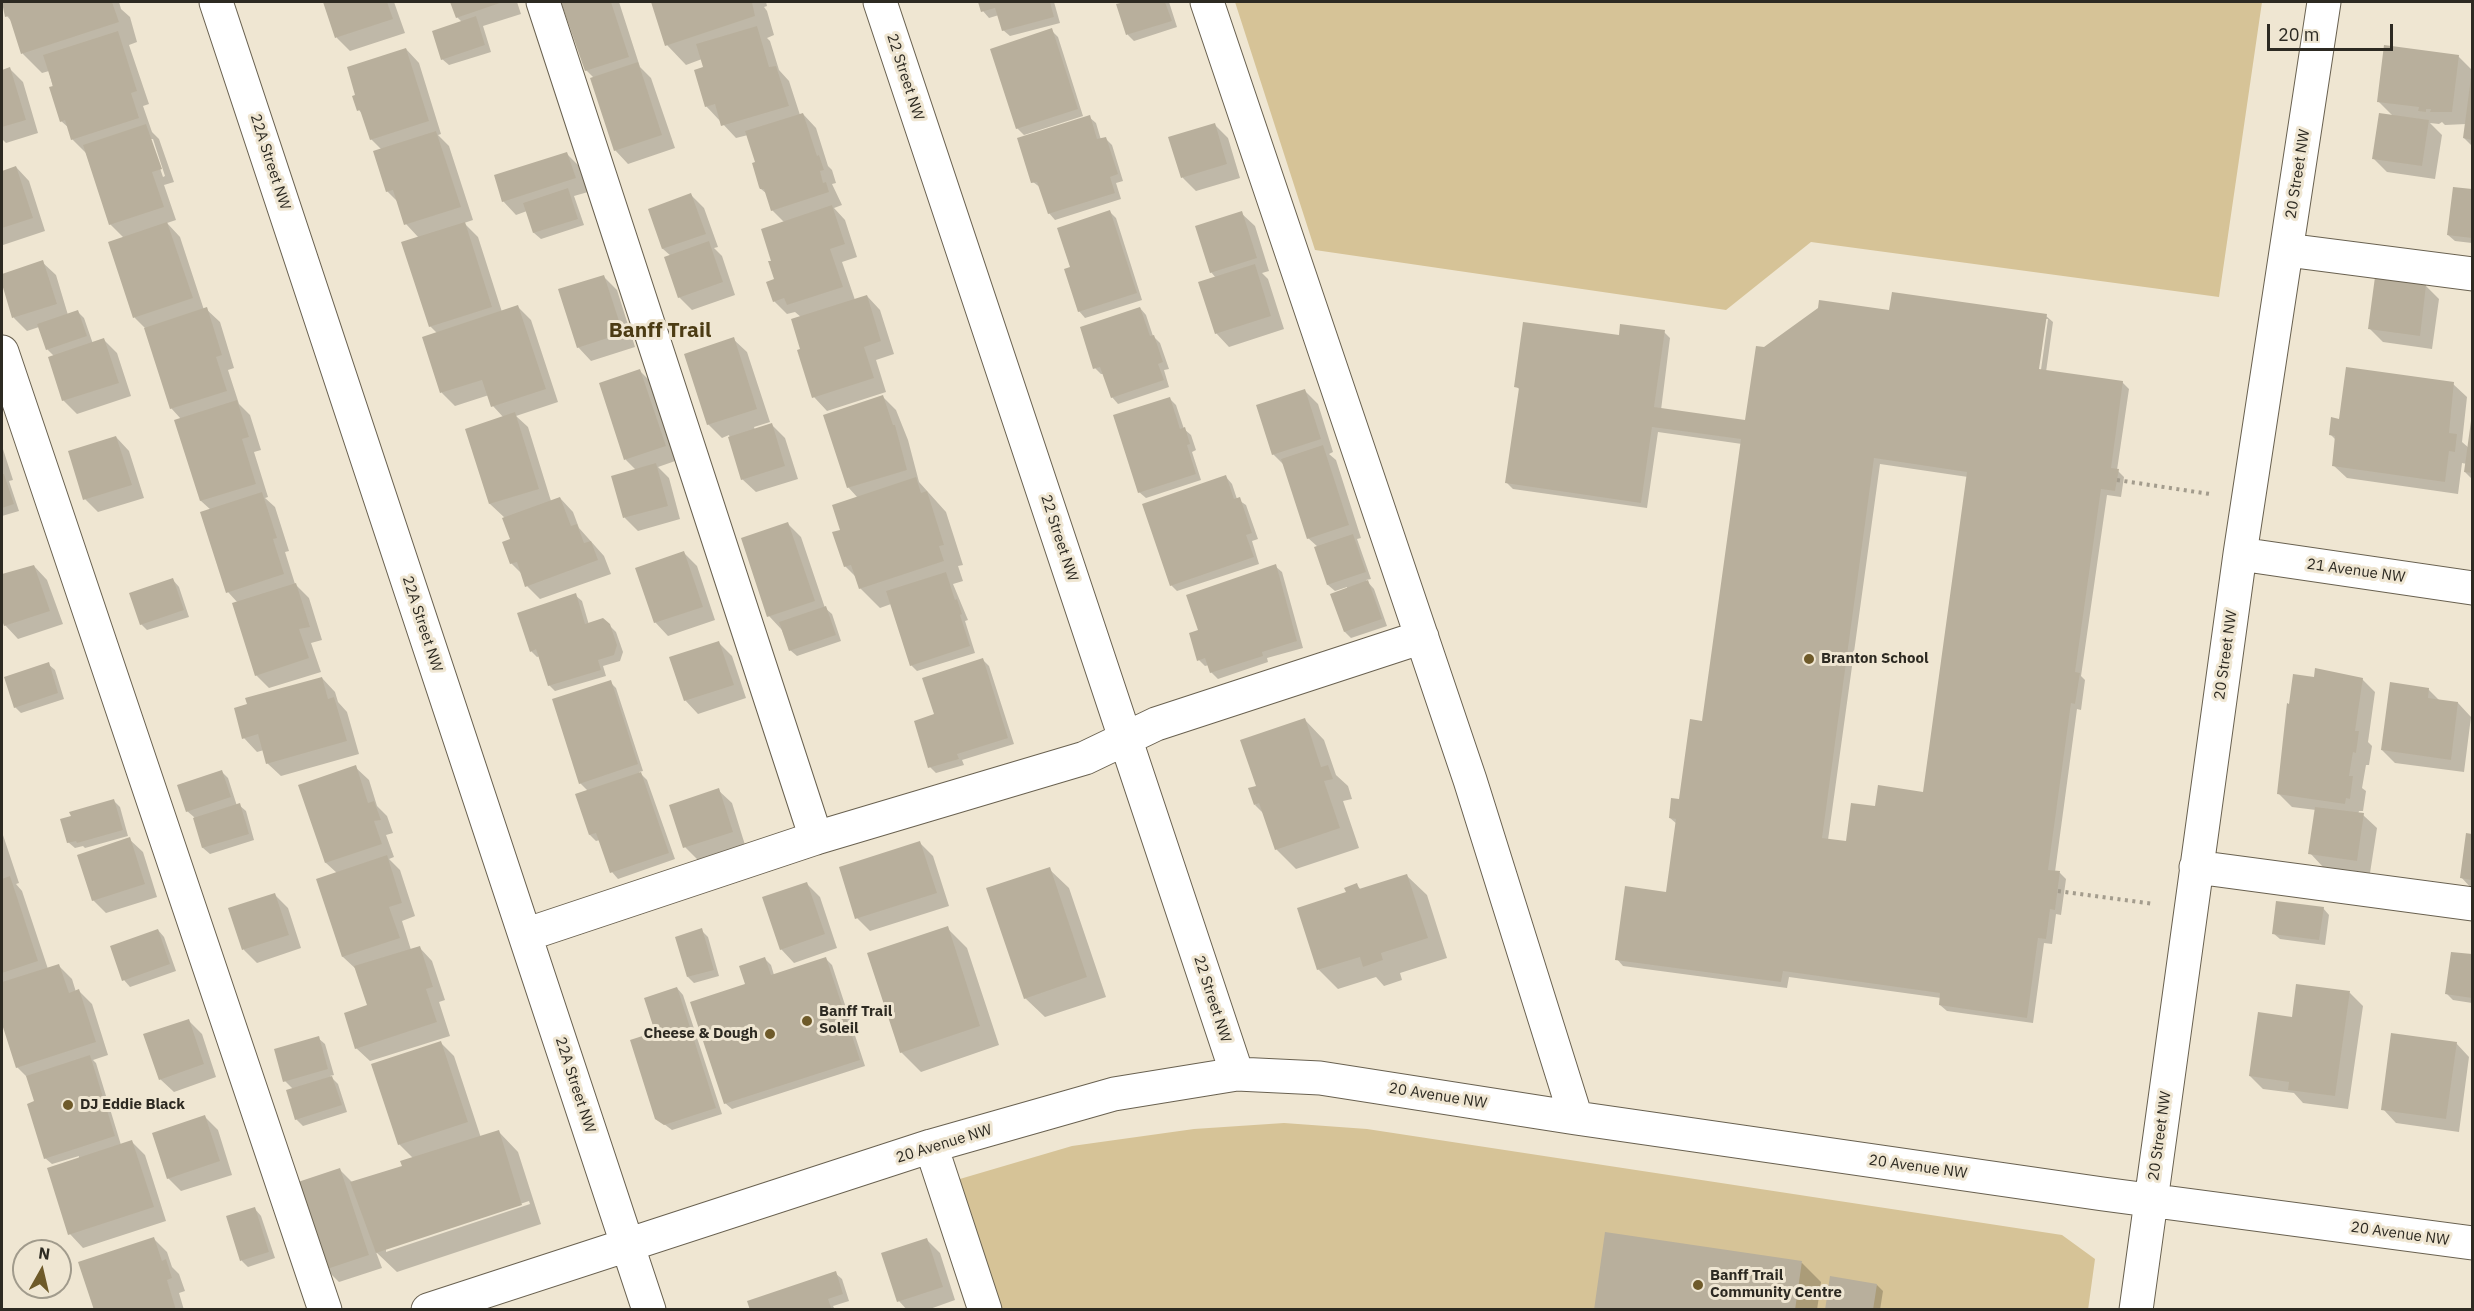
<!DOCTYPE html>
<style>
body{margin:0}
#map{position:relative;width:2474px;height:1311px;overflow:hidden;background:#efe6d2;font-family:"IBM Plex Sans",sans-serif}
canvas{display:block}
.frame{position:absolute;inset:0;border:3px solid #2d2a22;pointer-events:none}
.north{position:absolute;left:12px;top:1239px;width:60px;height:60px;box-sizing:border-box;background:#efe6d2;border:2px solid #a19b8c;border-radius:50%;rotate:8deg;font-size:16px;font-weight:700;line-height:24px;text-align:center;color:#2d2a22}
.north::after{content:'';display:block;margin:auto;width:21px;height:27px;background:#6e5a29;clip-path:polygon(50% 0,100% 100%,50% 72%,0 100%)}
.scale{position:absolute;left:2267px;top:24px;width:126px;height:27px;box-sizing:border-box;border:3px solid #2d2a22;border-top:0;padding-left:8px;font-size:18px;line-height:21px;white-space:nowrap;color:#2d2a22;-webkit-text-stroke:4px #efe6d2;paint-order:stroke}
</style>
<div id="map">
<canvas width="2474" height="1311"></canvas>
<div class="frame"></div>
<div class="north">N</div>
<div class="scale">20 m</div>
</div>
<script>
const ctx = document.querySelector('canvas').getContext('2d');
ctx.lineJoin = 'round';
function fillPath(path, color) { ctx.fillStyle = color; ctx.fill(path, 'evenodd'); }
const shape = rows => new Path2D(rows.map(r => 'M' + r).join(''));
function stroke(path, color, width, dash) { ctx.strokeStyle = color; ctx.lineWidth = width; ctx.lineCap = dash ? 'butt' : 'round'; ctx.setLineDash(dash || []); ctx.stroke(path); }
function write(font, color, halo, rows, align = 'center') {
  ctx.font = font + ' "IBM Plex Sans",sans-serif'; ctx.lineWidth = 6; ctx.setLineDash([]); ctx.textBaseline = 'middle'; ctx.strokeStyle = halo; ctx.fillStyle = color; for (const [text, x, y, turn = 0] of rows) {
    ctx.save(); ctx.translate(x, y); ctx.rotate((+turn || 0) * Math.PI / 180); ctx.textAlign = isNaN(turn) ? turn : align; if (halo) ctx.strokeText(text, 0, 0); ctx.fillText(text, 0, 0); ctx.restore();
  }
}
fillPath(shape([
 [1235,2,2262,2,2219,297,1811,242,1726,310,1315,250],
 [1284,1123,1367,1129,2062,1235,2095,1259,2088,1310,998,1309,953,1181,1072,1146,1194,1129]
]), '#d6c397');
fillPath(shape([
 [2,2,119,2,121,9,130,17,137,42,129,45,149,104,143,106,152,132,159,139,174,182,164,185,176,220,167,223,180,237,204,310,206,309,220,322,234,368,228,370,239,404,250,415,261,450,254,452,268,497,265,498,275,507,289,551,285,552,295,584,309,598,322,640,311,643,321,672,269,688,256,675,238,603,228,592,211,510,201,501,176,421,181,419,171,408,146,329,135,318,110,243,124,238,110,224,86,153,72,139,69,128,61,121,49,71,42,73,23,54,12,22,7,16],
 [150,139,153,139,165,176,163,177],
 [325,2,394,2,405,33,350,51,337,38],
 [452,2,517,2,521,14,483,26,491,52,449,65,442,59,462,22,457,17],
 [563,2,619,2,640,67,651,78,675,148,628,164,615,150,594,78,586,70],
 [653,2,766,2,767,6,764,7,767,11,774,35,767,38,770,41,779,70,789,81,800,115,803,114,816,128,828,166,832,170,836,183,832,184,842,205,834,208,845,220,857,257,842,262,855,300,867,296,880,310,894,354,876,360,886,392,827,411,814,397,802,350,801,317,795,312,787,314,774,301,776,280,773,262,784,222,772,210,767,194,761,189,757,163,748,135,736,138,706,106,705,68,702,59,686,65,667,45],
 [980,2,1054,2,1060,23,1010,36,1003,30,999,15,989,18,983,11],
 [1130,2,1169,2,1177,27,1134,41,1128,35,1118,5],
 [1051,30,1058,37,1083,116,1024,135,1017,128],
 [406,49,419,63,441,134,438,135,449,146,473,220,464,223,478,237,502,312,518,307,531,320,558,402,516,416,528,427,551,501,560,498,573,512,579,528,604,556,611,574,540,599,527,586,523,575,511,563,512,539,505,518,490,504,467,430,504,418,493,406,489,395,455,406,442,393,424,338,437,333,430,326,419,238,406,224,398,202,387,191,382,150,371,139,363,115,359,110],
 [2458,56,2472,70,2472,146,2464,138,2466,124,2445,125,2442,122,2439,124,2430,123,2442,135,2435,179,2387,172,2374,159,2393,116,2378,101],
 [10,69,23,82,38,133,6,143,2,139,2,71],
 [1089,117,1096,123,1101,140,1105,138,1112,145,1123,181,1116,183,1121,199,1055,220,1049,213,1041,188,1033,182],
 [1215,125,1228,138,1240,178,1196,191,1183,178,1170,138],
 [566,153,580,167,588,192,574,196,584,225,541,239,534,233,527,211,516,215,503,201],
 [16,167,29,181,45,231,3,245,2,172],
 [2454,189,2472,191,2472,243,2455,241,2448,235],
 [691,195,704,208,718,247,714,248,722,256,735,295,692,310,679,297,671,256,663,249,650,210],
 [1110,212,1116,218,1142,300,1085,318,1079,311,1072,268],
 [1241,213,1255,226,1269,271,1262,273,1268,279,1284,329,1229,347,1216,333,1216,278,1211,272],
 [42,262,56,275,68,315,78,312,84,318,93,344,104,340,117,353,131,396,77,414,63,400,54,356,47,349,39,327,27,331,14,318,2,279,2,275],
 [603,276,617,290,635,347,591,361,578,347],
 [2426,286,2439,299,2432,349,2383,342,2369,328],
 [1140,308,1146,315,1153,336,1160,343,1169,369,1164,370,1169,387,1118,404,1112,397,1104,374,1101,374,1095,368],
 [1890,312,2046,316,2053,322,2046,372,2122,382,2129,389,2117,470,2124,477,2121,497,2107,495,2081,676,2085,680,2081,710,2077,709,2055,872,2060,873,2066,879,2061,915,2056,914,2052,944,2044,943,2033,1023,1947,1011,1940,1005,1941,998,1789,977,1787,988,1623,966,1617,959,1667,893,1677,824,1670,818,1680,801,1703,723,1742,444,1658,432,1647,508,1513,489,1507,483,1520,390,1516,386,1620,337,1664,332,1670,338,1661,410,1747,422,1765,348],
 [2045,319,2048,319,2040,377,2037,376],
 [1880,464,1968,477,1924,793,1876,808,1847,843,1828,840],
 [733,339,747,352,770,422,754,427,755,430,772,425,785,438,798,479,756,492,742,479,729,435,722,438,708,424],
 [640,371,653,384,678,460,658,467,669,478,680,519,638,531,625,518,613,477,636,470,626,460,601,384],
 [2453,384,2467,397,2462,442,2469,448,2472,422,2472,479,2465,472,2467,464,2462,463,2458,494,2347,478,2333,465,2336,440,2330,434,2340,420],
 [1305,391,1318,404,1333,452,1329,454,1336,460,1361,538,1357,539,1371,579,1366,580,1374,589,1387,626,1351,638,1345,632,1347,587,1335,591,1328,585,1318,547,1308,538,1285,466,1273,454],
 [883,397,896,410,908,440,919,482,946,512,963,565,958,566,963,581,953,584,968,620,965,621,975,653,917,671,911,665,891,604,880,608,860,588,857,578,845,566,842,531,858,498,848,487],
 [1169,398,1176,405,1184,429,1191,435,1196,450,1192,452,1201,480,1146,498,1139,492],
 [116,437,129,451,144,498,98,512,85,499],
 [2,446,13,480,9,481,19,511,2,516],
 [1226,477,1232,484,1237,499,1246,505,1258,539,1252,541,1259,564,1177,591,1171,585],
 [788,524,801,537,825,608,832,614,841,641,797,656,790,650,782,630,769,616],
 [684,553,697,566,715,620,668,636,655,622],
 [34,566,47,580,63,624,18,639,5,625,2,616,2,576],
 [1275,566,1282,572,1303,648,1267,658,1268,662,1218,679,1211,672,1209,665,1205,666,1199,660,1200,631],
 [173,580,179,587,189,617,147,630,141,624],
 [575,595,582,601,589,625,609,625,616,632,623,652,620,661,603,666,606,676,555,691,549,685,540,656,537,657,531,651],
 [719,643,732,656,746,698,698,714,685,700],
 [983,660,989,666,1014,744,962,760,964,765,936,773,930,767],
 [48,664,55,670,64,699,21,713,15,707],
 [322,678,335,692,338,702,347,712,359,754,281,776,267,763,264,750,257,752,244,738],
 [2315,679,2362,679,2375,692,2368,742,2372,746,2369,765,2366,765,2362,788,2366,791,2363,811,2359,811,2358,814,2363,815,2377,828,2370,873,2323,867,2310,853,2316,810,2292,807,2278,793],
 [610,682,616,688,643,771,639,772,647,780,675,859,618,879,612,872,600,840,596,841,590,835,588,791,580,783],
 [2428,689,2440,701,2458,703,2471,717,2464,772,2395,763,2382,750],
 [1305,720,1324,740,1336,775,1348,786,1352,799,1343,801,1359,848,1296,869,1276,849,1264,814,1255,805],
 [355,767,369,780,377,806,387,816,393,833,386,835,394,857,389,859,400,870,415,916,402,921,411,950,419,947,432,961,445,1000,439,1002,450,1036,370,1061,356,1048,368,1006,357,970,343,957,337,873,326,863,300,786],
 [222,772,228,778,237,806,239,805,246,811,254,840,210,854,203,848,194,817,187,811],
 [718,790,732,803,745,845,698,860,685,847],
 [114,801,120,807,128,836,85,848,83,846,75,848,68,842],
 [2,832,19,883,16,884,22,891,48,969,58,965,72,979,76,992,79,991,92,1004,108,1055,93,1060,96,1063,121,1145,131,1141,145,1155,166,1221,83,1248,70,1234,79,1156,52,1164,45,1158,36,1102,28,1078,17,1067,2,1019],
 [2467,835,2472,836,2472,889,2461,877],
 [129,839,143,852,157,897,106,913,93,900],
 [920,843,933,856,949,906,870,931,857,918],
 [1049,869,1069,888,1106,997,1045,1017,1025,998],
 [1407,876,1427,895,1447,958,1400,973,1402,980,1384,986,1376,977,1338,989,1318,969,1348,893,1357,885,1361,890],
 [806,883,820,897,837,948,794,963,781,949],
 [274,894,288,908,301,948,257,963,244,950,230,909],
 [2323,908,2329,915,2325,945,2280,939,2273,933],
 [947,928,967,948,999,1045,921,1072,901,1052],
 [158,930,164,937,176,971,130,987,124,980],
 [701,930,708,937,719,976,694,983,688,977],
 [2452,953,2472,956,2472,1003,2453,1000,2447,994],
 [765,959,771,965,774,975,826,959,832,965,865,1066,732,1109,725,1103,747,985],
 [677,988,683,995,722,1114,672,1130,656,1118,657,1033],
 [2350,993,2363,1006,2348,1109,2303,1103,2294,1093,2263,1089,2250,1076,2293,1019],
 [188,1020,202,1034,216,1077,174,1092,160,1079],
 [318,1038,325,1044,334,1075,330,1076,338,1084,347,1112,303,1126,296,1119,293,1089,285,1081],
 [440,1042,454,1056,481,1138,499,1132,518,1152,541,1224,397,1272,376,1252,382,1268,339,1282,326,1269,340,1170,353,1183,404,1167,414,1159,399,1144],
 [529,1201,530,1204,386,1252,386,1249],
 [2456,1043,2469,1057,2459,1132,2396,1123,2383,1109],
 [205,1117,218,1130,232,1175,181,1191,168,1178],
 [255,1209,261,1216,275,1258,248,1267,242,1261,228,1217],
 [154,1239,167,1252,172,1267,179,1274,185,1291,179,1293,184,1310,95,1310],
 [927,1240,940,1253,955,1300,927,1310,907,1310,899,1301],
 [1802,1263,1821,1282,1817,1310,1596,1310],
 [835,1273,842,1279,849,1301,833,1306,835,1310,752,1310],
 [1877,1285,1883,1291,1880,1310,1827,1310]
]), '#0003');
fillPath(shape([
 [2,2,112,2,119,22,21,54,9,16,5,17],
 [323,2,387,2,393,19,335,38],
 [450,2,503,2,456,18],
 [561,2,611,2,629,57,585,71],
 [651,2,752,2,755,16,665,46],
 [978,2,1050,2,1054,17,1002,31,995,8,981,12],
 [1125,2,1165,2,1172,21,1126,35,1116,4],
 [476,16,485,45,441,60,432,31],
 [757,26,769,67,776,66,789,106,721,126,715,104,705,107,694,70,703,67,696,44],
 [1052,28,1078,109,1016,129,990,49],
 [118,31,137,91,131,93,139,118,71,140,65,120,60,122,49,87,53,86,43,55],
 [2384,45,2459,55,2452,112,2430,112,2431,109,2426,109,2426,112,2418,111,2419,107,2377,102],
 [406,48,429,121,370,140,360,110,357,111,352,96,355,95,347,67],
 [638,62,662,135,614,151,590,78],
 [10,67,26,120,2,127,2,70],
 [2471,77,2472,77,2472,140,2463,138],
 [803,113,817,156,819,155,824,170,820,171,823,183,826,182,829,192,771,211,764,189,760,189,759,187,752,163,755,162,745,131],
 [2379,113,2429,120,2422,166,2372,159],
 [1090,115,1097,139,1106,137,1118,174,1110,177,1115,193,1048,214,1037,182,1031,183,1017,138],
 [1215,123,1227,164,1181,178,1168,137],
 [146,124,162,169,152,172,164,207,109,225,83,145],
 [436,131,461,207,404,225,393,190,386,192,373,151],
 [567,152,576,178,502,202,494,175],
 [16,166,33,218,2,228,2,171],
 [2453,187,2472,189,2472,238,2447,235],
 [568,188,578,219,533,233,523,203],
 [691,193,706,234,662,249,648,209],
 [832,205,845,244,830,249,843,287,787,305,784,298,773,302,766,282,774,279,768,261,771,261,761,229],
 [1110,210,1137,293,1078,312,1064,269,1070,267,1057,228],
 [1242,211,1257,258,1210,273,1195,226],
 [167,222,193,298,133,318,108,242],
 [465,222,492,307,429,327,401,242],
 [709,241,723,282,678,298,664,257],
 [43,260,57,304,12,318,2,284,2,274],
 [1255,264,1271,316,1215,334,1198,282],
 [604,275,623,333,577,348,558,289],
 [2375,277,2426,285,2420,336,2368,329],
 [1892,292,2047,314,2039,369,2123,381,2111,468,2119,469,2115,491,2101,489,2075,672,2080,673,2075,704,2071,703,2048,870,2060,871,2055,910,2050,909,2046,939,2038,938,2027,1018,1939,1005,1940,993,1783,971,1781,982,1615,960,1625,886,1666,892,1676,819,1669,818,1671,798,1679,799,1690,719,1702,721,1741,439,1652,427,1641,503,1505,483,1519,388,1514,387,1523,322,1619,335,1620,324,1665,330,1654,407,1745,420,1756,346,1764,347,1818,308,1819,300,1889,310],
 [1874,458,1967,472,1923,792,1878,785,1875,806,1851,803,1846,841,1822,838],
 [867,295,881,341,864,347,874,378,812,398,797,350,800,349,791,319],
 [518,305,546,389,491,407,482,380,440,393,422,337],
 [207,307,222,355,216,357,227,391,170,409,144,328],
 [1140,307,1150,336,1154,335,1163,362,1158,364,1164,380,1111,398,1100,367,1093,369,1080,327],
 [78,310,87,336,46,350,37,324],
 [734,337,757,409,707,425,684,354],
 [104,338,119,383,62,401,48,357],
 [2346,367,2454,382,2449,433,2457,434,2455,452,2449,451,2445,482,2332,466,2335,436,2329,435,2331,417,2339,419],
 [640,369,666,446,624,460,599,383],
 [1305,389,1321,439,1272,455,1256,405],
 [883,395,893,425,895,425,907,470,847,488,823,415],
 [1170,397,1180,429,1185,427,1190,444,1187,445,1196,474,1138,493,1113,415],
 [237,400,249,437,242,439,256,484,200,501,174,420],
 [515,412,539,489,489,504,465,429],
 [2471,421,2472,421,2472,473,2464,472],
 [772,423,785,466,741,480,728,437],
 [116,436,132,485,83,500,68,451],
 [1323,445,1349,525,1307,539,1281,459],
 [656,463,668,506,623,518,611,476],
 [2,474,4,474,14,504,2,508],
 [1226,475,1234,499,1240,497,1252,533,1246,535,1254,557,1170,586,1142,504],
 [916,477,921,493,927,491,944,545,939,546,944,561,859,589,851,565,844,567,832,532,840,530,832,505],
 [262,492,277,538,273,539,284,574,226,593,200,512],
 [560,497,571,526,577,524,584,543,591,541,598,560,525,587,517,562,510,564,502,542,510,539,502,518],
 [788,522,815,601,767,617,741,538],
 [1353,534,1366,572,1327,585,1314,547],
 [684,551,703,607,654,623,635,568],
 [1276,564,1297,641,1262,652,1263,656,1210,673,1205,658,1197,661,1189,633,1198,630,1186,595],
 [34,565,50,611,4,626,2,620,2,574],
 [946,572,955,600,957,599,962,614,960,615,970,646,910,666,886,591],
 [173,578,184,610,140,625,129,593],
 [1368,580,1382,619,1344,632,1330,594],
 [296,583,310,627,299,629,309,658,255,676,232,603],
 [576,593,585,624,603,618,610,624,617,645,614,655,598,660,601,670,548,686,536,649,530,652,517,613],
 [826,606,836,635,789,651,779,622],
 [719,641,734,685,684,701,669,657],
 [983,658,1008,738,957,754,959,759,928,768,914,721,934,714,922,678],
 [49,662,58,693,14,708,4,677],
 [2315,668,2363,678,2355,731,2359,731,2356,753,2353,752,2349,776,2353,776,2350,799,2346,798,2345,804,2277,794,2287,703,2289,704,2293,674,2314,677],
 [322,677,328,699,334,697,347,741,266,764,258,734,242,739,234,708,247,704,245,698],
 [611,680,638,764,579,784,552,699],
 [2390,682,2429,688,2428,698,2458,702,2451,760,2381,750],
 [1305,718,1321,767,1328,765,1333,779,1324,781,1340,828,1275,850,1259,803,1254,805,1248,788,1256,786,1240,740],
 [356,765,368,803,374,801,381,820,374,821,382,844,325,863,298,785],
 [222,770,231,797,186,812,177,785],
 [641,772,669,853,610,873,596,833,589,835,575,794],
 [719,788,733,832,683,848,669,805],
 [114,799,123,830,77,843,76,841,67,843,60,819,71,816,69,812],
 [240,803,249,834,202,848,193,818],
 [2315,807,2364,813,2357,861,2308,854],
 [2466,833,2472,834,2472,880,2460,878],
 [130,837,145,884,92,901,77,855],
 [920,841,937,893,855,919,839,867],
 [387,855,402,903,389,907,400,938,342,957,316,879],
 [1050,867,1087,977,1024,999,986,888],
 [1407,874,1428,938,1381,953,1383,960,1363,967,1360,957,1317,970,1297,908,1346,892,1344,888,1357,883,1359,889],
 [10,876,38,961,2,973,2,879],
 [807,882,825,934,780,950,762,897],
 [275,893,289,935,242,950,228,908],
 [2276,901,2324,907,2319,940,2272,934],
 [948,926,980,1026,900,1053,867,953],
 [702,928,714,970,687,977,675,937],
 [158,929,170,964,122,981,110,946],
 [420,946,433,987,426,989,437,1022,355,1049,344,1013,367,1005,354,966],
 [2451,952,2472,954,2472,998,2445,994],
 [765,957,771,975,826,957,860,1060,724,1104,690,1002,745,984,739,966],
 [59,964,69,993,79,989,96,1042,16,1068,2,1024,2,982],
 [2296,984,2350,991,2335,1096,2288,1090,2289,1082,2249,1076,2258,1012,2292,1017],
 [677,987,716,1108,664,1125,655,1119,630,1040,655,1032,644,998],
 [189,1019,204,1064,159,1080,143,1034],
 [2391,1033,2457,1042,2446,1119,2381,1110],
 [319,1036,328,1069,283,1082,274,1049],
 [441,1041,468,1122,398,1145,371,1064],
 [90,1055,115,1136,44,1159,27,1104,34,1101,26,1076],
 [332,1076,342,1105,295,1120,286,1090],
 [205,1115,220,1161,167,1179,152,1133],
 [499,1130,522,1205,376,1253,350,1182,402,1166,400,1161],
 [132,1140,154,1207,68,1235,47,1168],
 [340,1168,369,1255,324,1270,295,1183],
 [255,1207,269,1252,240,1261,226,1216],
 [1605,1232,1802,1261,1795,1310,1594,1310],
 [154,1237,162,1261,166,1259,172,1278,167,1280,176,1310,94,1310,78,1262],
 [927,1238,943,1287,897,1302,881,1253],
 [836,1271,843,1294,828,1299,832,1310,750,1310,747,1301],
 [1830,1276,1877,1284,1873,1310,1825,1310]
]), '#b8af9c');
const minor = shape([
 [216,2,649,1310],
 [543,2,816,838],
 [880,2,1237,1074],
 [1207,2,1470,780,1576,1118],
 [2287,250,2472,274],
 [2,352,325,1310],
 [2240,554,2472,588],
 [2196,867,2472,904],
 [525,935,816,838,1085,758,1156,724,1422,637],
 [931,1146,985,1310],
 [428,1310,931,1146,1114,1094,1237,1074,1320,1078,1576,1118,2103,1194,2472,1243],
 [2136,1310,2240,554,2324,2]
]);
stroke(minor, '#696150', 35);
stroke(shape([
 [2117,480,2210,494],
 [2058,891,2154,904]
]), '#a39c8d', 4, [3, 4.5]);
stroke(minor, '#fff', 33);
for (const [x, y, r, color] of [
 [1809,659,6,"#6e5a29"],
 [807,1021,6,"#6e5a29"],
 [770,1034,6,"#6e5a29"],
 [68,1105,6,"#6e5a29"],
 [1698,1285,6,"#6e5a29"]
]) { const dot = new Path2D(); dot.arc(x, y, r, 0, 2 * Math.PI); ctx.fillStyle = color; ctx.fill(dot); stroke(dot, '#efe6d2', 2); }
write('15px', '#2d2a22', '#efe6d2', [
 ["22 Street NW",905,77,72],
 ["22A Street NW",270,162,72],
 ["20 Street NW",2298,174,-81],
 ["22 Street NW",1059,538,72],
 ["21 Avenue NW",2356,571,8],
 ["22A Street NW",422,624,72],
 ["20 Street NW",2226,655,-82],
 ["22 Street NW",1212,999,72],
 ["22A Street NW",575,1085,72],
 ["20 Avenue NW",1438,1096,9],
 ["20 Street NW",2160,1136,-82],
 ["20 Avenue NW",944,1144,-17],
 ["20 Avenue NW",1918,1167,8],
 ["20 Avenue NW",2400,1234,8]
]);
write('bold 15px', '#2d2a22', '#efe6d2', [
 ["Branton School",1821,659],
 ["Banff Trail",819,1012],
 ["Soleil",819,1029],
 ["Cheese & Dough",758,1034,"right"],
 ["DJ Eddie Black",80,1105],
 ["Banff Trail",1710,1276],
 ["Community Centre",1710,1293]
], 'left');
write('bold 21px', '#4c3c14', '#efe6d2', [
 ["Banff Trail",660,331]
]);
</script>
